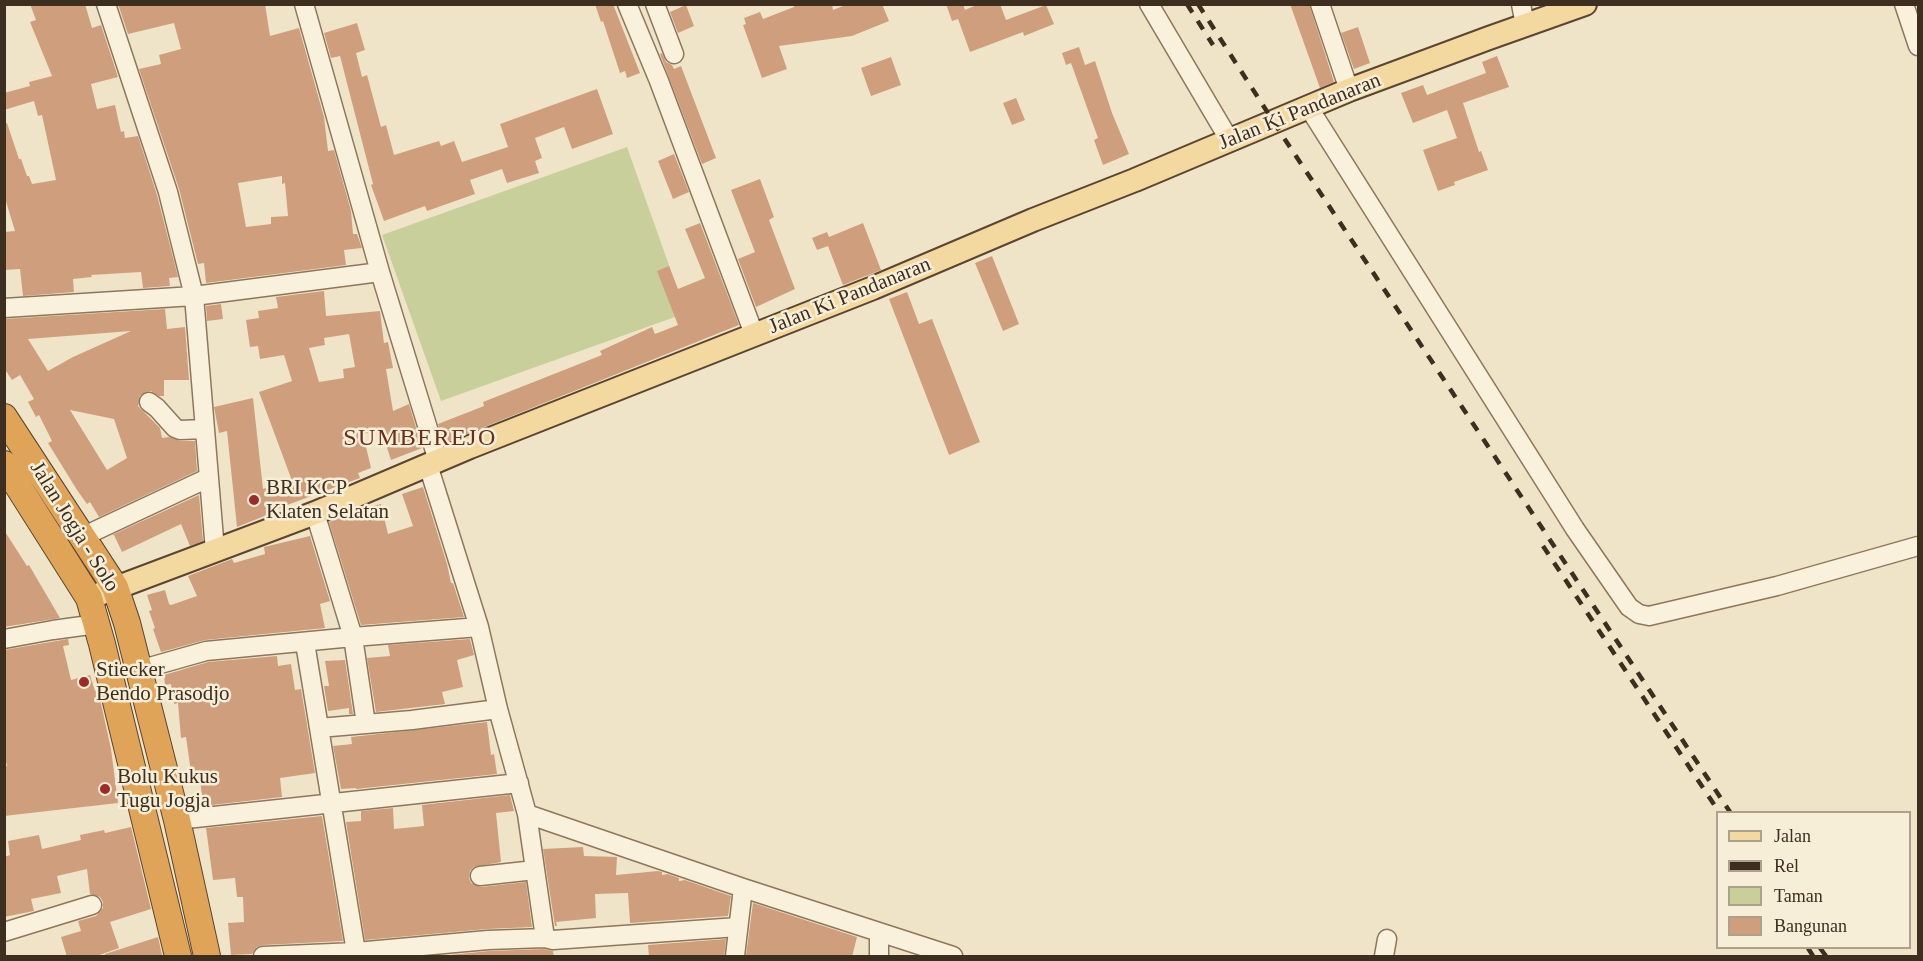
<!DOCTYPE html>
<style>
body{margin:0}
#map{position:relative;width:1923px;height:961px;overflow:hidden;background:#f0e4c8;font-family:"Times New Roman",serif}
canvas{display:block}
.frame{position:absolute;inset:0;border:6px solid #3d2e20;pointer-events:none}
.legend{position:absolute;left:1716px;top:811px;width:195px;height:138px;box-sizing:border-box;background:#f7eed8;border:2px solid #ada18e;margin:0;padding:8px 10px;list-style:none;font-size:18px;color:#3d2e20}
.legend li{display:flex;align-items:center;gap:12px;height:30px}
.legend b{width:30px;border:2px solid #ada18e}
</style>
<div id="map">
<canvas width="1923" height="961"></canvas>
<div class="frame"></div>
<ul class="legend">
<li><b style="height:8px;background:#f3d9a0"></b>Jalan</li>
<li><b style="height:8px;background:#3d2e20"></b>Rel</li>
<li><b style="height:16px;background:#c9cf9b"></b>Taman</li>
<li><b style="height:16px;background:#cf9f7d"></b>Bangunan</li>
</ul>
</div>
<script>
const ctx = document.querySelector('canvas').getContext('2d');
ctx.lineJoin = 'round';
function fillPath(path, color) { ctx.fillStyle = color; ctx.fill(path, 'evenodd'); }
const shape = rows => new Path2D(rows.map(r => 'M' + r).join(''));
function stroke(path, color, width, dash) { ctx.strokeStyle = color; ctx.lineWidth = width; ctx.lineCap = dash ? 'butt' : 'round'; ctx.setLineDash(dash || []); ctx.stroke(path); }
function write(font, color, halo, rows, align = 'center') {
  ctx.font = font + ' "Times New Roman",serif'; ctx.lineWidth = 5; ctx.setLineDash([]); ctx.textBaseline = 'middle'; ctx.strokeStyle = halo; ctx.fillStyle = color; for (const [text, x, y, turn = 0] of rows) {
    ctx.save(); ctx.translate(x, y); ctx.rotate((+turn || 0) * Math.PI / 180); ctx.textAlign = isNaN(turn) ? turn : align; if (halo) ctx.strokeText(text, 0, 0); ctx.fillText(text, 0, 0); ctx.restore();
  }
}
fillPath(shape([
 [627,147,686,313,441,401,382,235]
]), '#c9cf9b');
fillPath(shape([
 [30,4,85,4,92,28,101,25,118,77,91,84,97,109,115,105,121,132,124,131,125,138,138,136,157,195,178,277,169,278,170,286,143,288,141,272,91,275,92,277,73,279,74,292,23,296,20,269,4,270,4,232,15,231,4,195,4,124,7,123,19,159,21,159,27,176,29,176,32,184,56,180,42,115,38,116,34,101,4,110,4,93,30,86,29,82,52,76,30,22,36,20],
 [118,4,265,4,270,36,299,28,324,117,328,151,334,150,351,211,353,234,357,234,362,248,344,250,346,265,206,283,204,263,198,264,179,189,139,69,161,64,159,55,181,49,174,23,128,34],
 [282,176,282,184,285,183,288,216,271,217,271,224,246,227,238,183],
 [595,4,613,4,640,73,627,78,625,71,620,73,603,21,601,22],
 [794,4,832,4,833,10,848,4,882,4,889,21,852,36,779,46,787,69,762,78,743,25,746,24,744,18,760,12,763,19,794,7],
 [946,4,963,4,965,10,979,4,1000,4,1006,20,1046,5,1054,24,1024,36,1023,32,970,52,958,19,952,21],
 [1290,4,1309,4,1334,82,1320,88],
 [686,5,694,26,678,33,670,12],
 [357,23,365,50,356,53,362,77,367,75,381,127,386,125,394,155,439,141,441,146,454,141,462,162,508,147,500,124,597,89,613,134,572,149,564,127,535,138,542,158,535,161,539,173,507,183,502,169,470,180,475,194,427,211,425,206,384,221,371,185,373,184,340,56,331,58,324,33],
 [1358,27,1370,63,1354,69,1341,33],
 [1079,47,1085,65,1095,61,1112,113,1129,154,1103,165,1094,140,1098,138,1071,63,1066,65,1062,53],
 [662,53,666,62,672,65,674,69,681,66,716,158,702,164,660,54],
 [1497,56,1509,87,1463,103,1479,152,1481,151,1488,170,1454,182,1455,185,1438,191,1423,150,1457,138,1447,110,1413,123,1401,93,1423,85,1427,95,1486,73,1482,62],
 [891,57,901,85,871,96,861,68],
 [1016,98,1025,120,1012,125,1003,103],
 [674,154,689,192,673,199,658,161],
 [760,179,774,217,769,220,795,289,756,307,738,259,755,252,731,190],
 [700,223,739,325,447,442,446,439,443,440,438,424,484,406,483,402,602,355,600,351,652,327,655,334,678,325,657,271,669,266,678,289,705,278,685,229],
 [863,223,881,270,843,285,828,246,817,250,812,238,827,232,829,237],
 [992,256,1019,324,1003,331,975,263],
 [324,291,326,316,380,311,384,343,388,342,393,368,386,369,393,411,409,404,422,448,391,460,381,429,363,434,371,468,358,473,360,478,271,511,272,513,237,527,227,431,219,433,214,407,253,398,263,489,291,478,259,392,292,381,284,355,260,359,258,346,250,347,246,320,259,318,258,311,278,308,276,297],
 [349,334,355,367,343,369,344,378,319,382,309,348,325,345,324,338],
 [907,292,919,324,932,319,980,442,949,455,889,299],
 [221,304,223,319,207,321,206,306],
 [165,309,167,329,185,327,189,380,164,380,164,396,159,396,151,391,145,392,140,396,138,406,160,428,162,438,169,437,180,441,195,441,197,471,99,517,90,502,87,504,77,490,48,443,52,441,39,415,36,417,28,402,34,399,20,375,12,380,4,368,4,319],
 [131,331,73,357,48,371,28,339],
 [70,410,114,419,127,458,107,470],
 [423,487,447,564,451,583,453,583,464,617,361,625,329,522,355,510,381,504,388,534,413,526,402,494],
 [199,495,203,541,190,546,181,524,122,552,114,535,112,535],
 [4,530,27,566,29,565,60,618,4,627],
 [310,536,330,601,320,604,325,628,205,640,161,652,153,629,155,628,149,611,152,610,147,595,165,590,169,604,171,605,197,596,188,576,232,559,234,563,265,554,264,547],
 [68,639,69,645,63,646,71,680,90,675,95,691,98,690,111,749,118,803,4,816,4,767,7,766,4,754,4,650],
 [470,639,474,655,457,660,463,687,442,692,445,704,376,712,367,658,390,656,388,645],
 [277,656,278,666,291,664,295,690,301,689,315,773,280,778,282,797,203,806,200,778,192,779,186,737,181,738,178,703,174,704,171,684,165,685,164,675,208,662],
 [345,660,353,714,349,714,349,708,328,711,324,686,329,686,325,661],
 [487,722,491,755,494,754,497,774,356,789,356,788,341,789,333,746,352,744,351,737],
 [510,795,514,811,496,813,501,862,474,867,470,871,469,878,471,883,481,887,526,882,532,927,487,929,365,940,346,822,361,821,361,811,393,808,394,829,424,826,422,805],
 [322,816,343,941,263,945,257,947,252,954,231,955,228,923,244,922,243,897,237,897,235,878,213,880,206,828],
 [131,827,151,909,110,922,119,948,94,957,67,957,61,937,81,931,78,921,96,916,103,908,103,902,100,897,90,894,87,869,57,876,61,893,31,899,34,911,4,917,4,857,10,855,8,841,39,835,42,849,81,840,80,835,104,830,105,833],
 [583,847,584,856,617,857,616,875,658,871,662,872,662,875,668,874,679,878,679,881,685,880,731,896,728,916,630,923,628,893,595,894,596,918,556,922,557,926,555,926,543,849],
 [753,903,857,937,852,957,746,956],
 [158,937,162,955,156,957,105,957,105,954],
 [726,939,724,957,649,957,648,945],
 [544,949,553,951,554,957,431,957,489,951]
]), '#cf9f7d');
const minor = shape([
 [106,4,168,192,194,296,215,551],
 [304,4,380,272,438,461],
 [627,4,659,81,754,334],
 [655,4,674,54],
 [1149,4,1230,141],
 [1320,4,1349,90],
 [1521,4,1525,25],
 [1904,4,1918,46],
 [1309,108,1575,529,1629,607,1639,614,1649,616,1777,586,1918,546],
 [4,308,194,296,380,272],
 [149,402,157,408,175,428,180,430,204,429],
 [428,465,479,627,498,709,527,814,743,888,953,956],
 [315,513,353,637,366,724],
 [82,537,208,478],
 [4,639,53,630,97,624],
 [305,643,356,952],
 [139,670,206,651,353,637,479,627],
 [319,728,412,720,498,709],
 [527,814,545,938],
 [177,820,519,783],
 [480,876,535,870],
 [4,932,92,905],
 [879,932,879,956],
 [263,956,356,952,488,940,545,938,553,940,738,927],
 [735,956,743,888],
 [1384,956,1387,939]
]);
const major = shape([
 [89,598,315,513,470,447,873,288,1033,220,1135,180,1349,90,1489,38,1585,4]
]);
const highway = shape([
 [4,417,115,587,127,623,177,820,207,956],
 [4,464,89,598,102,644,178,956]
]);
stroke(minor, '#8d765c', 21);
stroke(major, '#5b4430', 26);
stroke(highway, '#5b4430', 28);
stroke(minor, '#faf1dc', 18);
stroke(major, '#f3d9a0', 22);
stroke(highway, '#e0a458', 26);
stroke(shape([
 [1187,4,1213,45],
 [1198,4,1284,138,1730,812],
 [1543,546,1719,812],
 [1808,948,1813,956],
 [1820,948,1826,956]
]), '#3d2e20', 4.5, [10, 10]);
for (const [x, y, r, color] of [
 [254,500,6,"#9e2a2b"],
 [84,682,6,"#9e2a2b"],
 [105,789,6,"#9e2a2b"]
]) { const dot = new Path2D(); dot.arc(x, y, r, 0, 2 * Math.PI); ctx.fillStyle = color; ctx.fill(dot); stroke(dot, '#f7eed8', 2); }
write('21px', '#3d2e20', '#f7eed8', [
 ["Jalan Ki Pandanaran",1300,112,-22],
 ["Jalan Ki Pandanaran",850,296,-22],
 ["Jalan Jogja - Solo",74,527,58]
]);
write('21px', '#3d2e20', '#f7eed8', [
 ["BRI KCP",266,488],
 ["Klaten Selatan",266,512],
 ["Stiecker",96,670],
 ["Bendo Prasodjo",96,694],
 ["Bolu Kukus",117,777],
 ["Tugu Jogja",117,801]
], 'left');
ctx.letterSpacing = '1.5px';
write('24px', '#6b2e1e', '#f7eed8', [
 ["SUMBEREJO",420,439]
]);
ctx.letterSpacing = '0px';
</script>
